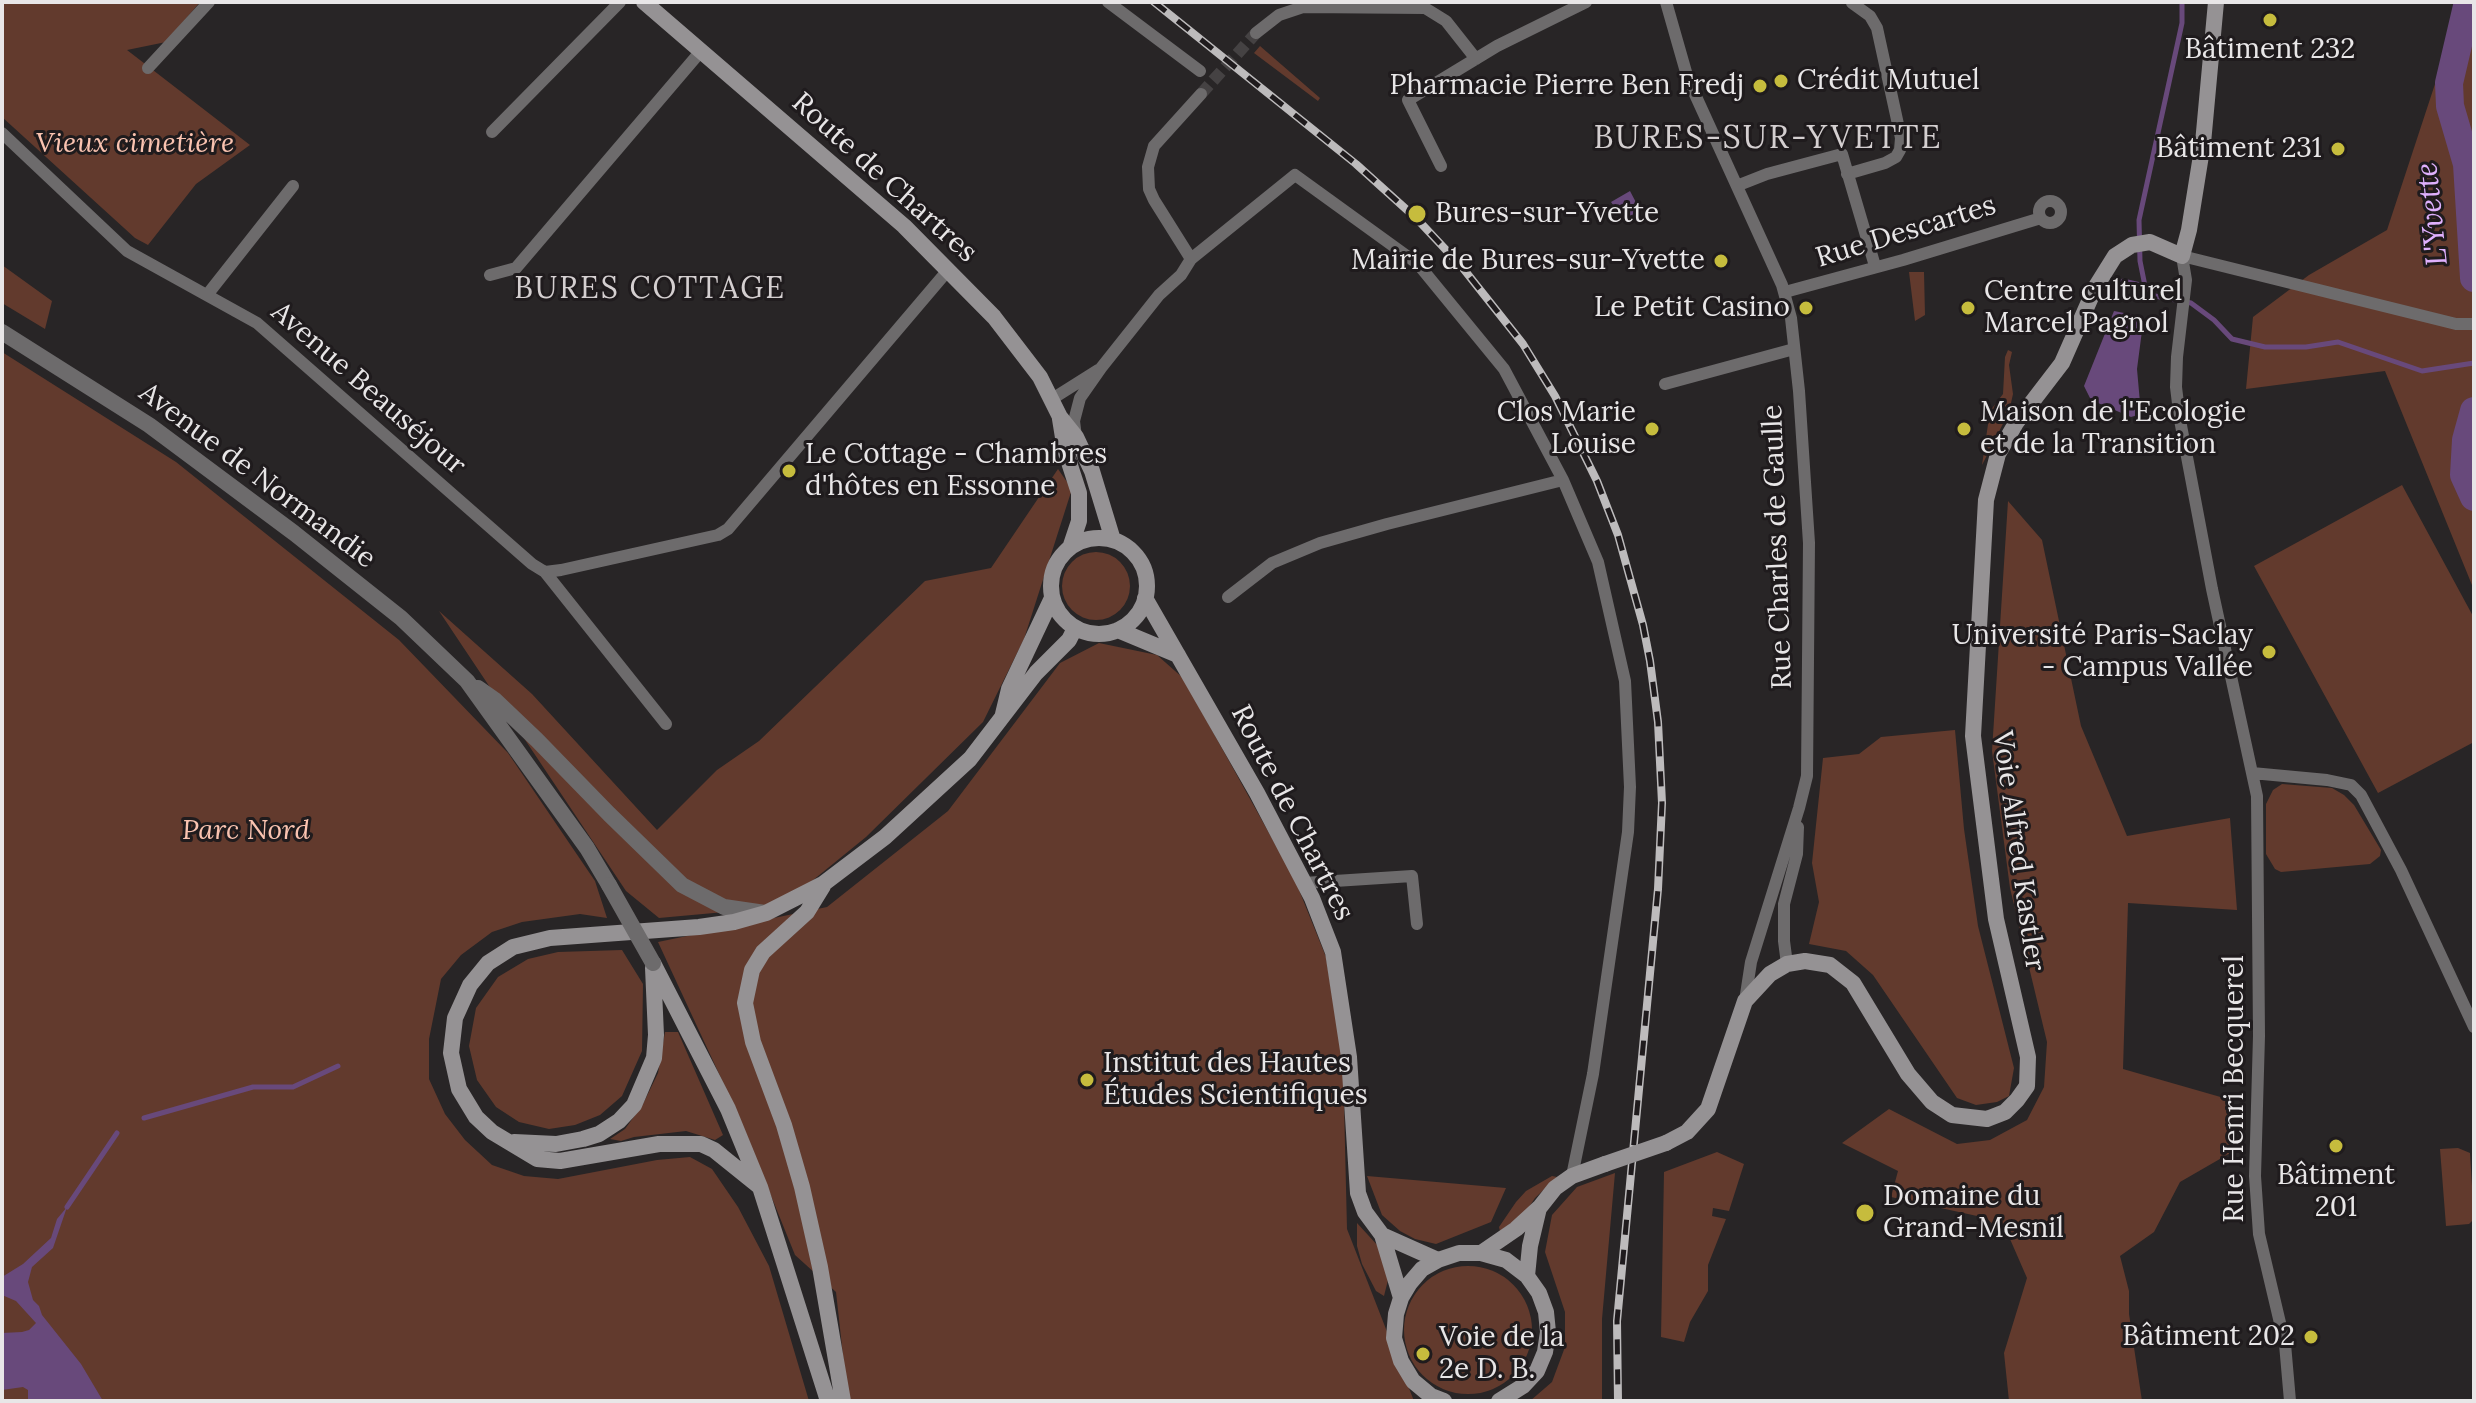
<!DOCTYPE html>
<meta charset="utf-8">
<style>
body{margin:0}
#map{position:relative;width:2476px;height:1403px;overflow:hidden;background:#282526;font-family:Lora,serif}
canvas{display:block}
.frame{position:absolute;inset:0;border:4px solid #e8e6e7;pointer-events:none}
</style>
<div id="map">
<canvas width="2476" height="1403"></canvas>
<div class="frame"></div>
</div>
<script>
const ctx = document.querySelector('canvas').getContext('2d');
ctx.lineJoin = 'round';
function fillPath(path, color) { ctx.fillStyle = color; ctx.fill(path, 'evenodd'); }
const shape = rows => new Path2D(rows.map(r => 'M' + r).join(''));
function stroke(path, color, width, dash) { ctx.strokeStyle = color; ctx.lineWidth = width; ctx.lineCap = dash ? 'butt' : 'round'; ctx.setLineDash(dash || []); ctx.stroke(path); }
function write(font, color, halo, rows, align = 'center') {
  ctx.font = font + ' Lora,serif'; ctx.lineWidth = 6; ctx.setLineDash([]); ctx.textBaseline = 'middle'; ctx.strokeStyle = halo; ctx.fillStyle = color; for (const [text, x, y, turn = 0] of rows) {
    ctx.save(); ctx.translate(x, y); ctx.rotate((+turn || 0) * Math.PI / 180); ctx.textAlign = isNaN(turn) ? turn : align; if (halo) ctx.strokeText(text, 0, 0); ctx.fillText(text, 0, 0); ctx.restore();
  }
}
fillPath(shape([
 [2,2,200,2,166,42,127,50,250,145,196,184,148,245,135,238,2,117],
 [2459,2,2474,2,2474,590,2385,371,2246,389,2253,317,2309,275,2387,230,2435,84],
 [1260,46,1320,98,1318,101,1254,53],
 [2,265,52,301,45,329,2,303],
 [1909,272,1924,272,1925,315,1915,321],
 [2008,350,2012,352,2009,365,2013,394,2009,412,1982,465,1990,411,2003,394,2005,357],
 [2,352,176,462,399,640,508,753,595,881,607,918,580,914,522,922,492,932,461,955,441,979,429,1039,429,1079,445,1114,465,1140,492,1165,524,1176,558,1179,657,1160,690,1157,712,1169,738,1207,769,1266,809,1401,2,1401],
 [1058,469,1072,489,1024,639,983,722,866,837,780,907,659,918,626,891,439,611,532,694,657,830,717,770,759,741,925,581,991,568],
 [2402,485,2474,618,2474,742,2378,793,2254,566],
 [2008,501,2042,540,2081,726,2127,836,2230,818,2237,910,2128,903,2123,1069,2231,1100,2232,1152,2180,1182,2154,1232,2120,1256,2129,1291,2129,1314,2142,1401,2009,1401,2004,1353,2027,1278,2010,1239,1986,1218,1891,1197,1898,1171,1842,1143,1889,1109,1957,1144,1990,1140,2027,1120,2044,1087,2047,1042,2010,888,1992,751],
 '1062 586a34 34 0 1 1 68 0a34 34 0 1 1-68 0Z',
 [1099,643,1157,655,1183,678,1295,880,1326,957,1343,1062,1347,1229,1414,1401,848,1401,836,1292,795,1255,740,1119,658,942,827,907,948,811,1060,663],
 [1955,730,1964,829,1978,926,2014,1068,2009,1096,1997,1102,1976,1105,1957,1098,1873,975,1846,951,1809,944,1819,902,1812,863,1823,758,1859,754,1881,737],
 [2282,784,2332,788,2344,795,2354,805,2381,850,2380,856,2370,864,2281,872,2275,869,2266,854,2266,804,2273,790],
 [622,950,643,984,642,1051,622,1096,600,1115,575,1125,549,1129,519,1122,496,1107,477,1080,469,1046,476,1008,498,977,528,959,558,952],
 [665,1032,678,1032,723,1135,715,1140,686,1131,634,1137,621,1141,610,1139,625,1129,643,1104,658,1073],
 [2458,1148,2470,1153,2474,1219,2469,1224,2446,1226,2440,1149],
 [1717,1152,1744,1164,1729,1211,1713,1208,1712,1216,1726,1219,1708,1265,1708,1291,1690,1322,1684,1342,1661,1337,1664,1172],
 [1615,1173,1602,1319,1602,1401,1530,1401,1552,1382,1565,1347,1565,1312,1545,1252,1552,1215,1577,1187],
 [1367,1176,1506,1188,1491,1222,1436,1244,1415,1239,1400,1231,1382,1215],
 [1552,1176,1557,1177,1535,1198,1523,1216,1500,1231,1499,1227,1516,1202,1526,1191],
 [1357,1223,1379,1247,1388,1280,1384,1296,1376,1291,1362,1264,1357,1246],
 '1404 1330a64 64 0 1 1 128 0a64 64 0 1 1-128 0Z'
]), '#623a2d');
fillPath(shape([
 [1630,191,1641,212,1622,218,1611,202],
 [2114,311,2134,315,2143,323,2137,369,2141,414,2131,417,2091,400,2084,386],
 [67,1207,53,1248,32,1267,28,1282,33,1300,39,1306,42,1315,81,1364,103,1401,28,1401,28,1390,23,1387,2,1390,2,1333,22,1332,29,1330,36,1323,16,1301,2,1295,2,1277,23,1264,51,1238,57,1219]
]), '#68497b');
stroke(shape([
 [2182,2,2182,23,2139,220,2140,261,2145,286,2155,296,2191,303,2214,320,2232,339,2265,347,2306,347,2338,342,2422,371,2474,363],
 [2123,281,2145,286],
 [144,1118,253,1087,293,1087,338,1066],
 [67,1207,117,1133]
]), '#68497b', 5);
stroke(shape([
 [2468,2,2449,83,2450,106,2467,164,2474,278],
 [2474,411,2466,440,2464,475,2474,497]
]), '#68497b', 28);
stroke(shape([
 [1201,94,1256,33]
]), '#454243', 12, [12, 6]);
stroke(shape([
 [1108,2,1200,71],
 [1666,2,1688,79,1782,285,1791,318,1799,391,1809,543,1807,776,1799,808,1751,962,1745,1001],
 [1256,33,1279,15,1303,7,1425,8,1446,21,1476,59],
 [148,68,209,2],
 [492,132,620,2],
 [2,133,127,251,257,323,532,564,545,572,666,724],
 [1441,166,1408,100,1497,46,1586,2],
 [1847,174,1885,163,1896,157,1900,150,1901,138,1877,28,1870,16,1852,3],
 [1739,185,1767,174,1842,154,1875,266],
 '2039 212a11 11 0 1 1 22 0a11 11 0 1 1-22 0Z',
 [1191,259,1154,200,1149,189,1148,167,1154,146,1201,94],
 [490,275,516,268,701,51],
 [1785,292,1903,260,2041,218],
 [207,295,293,186],
 [1665,384,1794,349],
 [1052,399,1098,370],
 [1076,437,1074,421,1080,398,1101,368,1159,295,1181,275,1191,259,1295,175,1418,264,1504,369,1563,480,1598,562,1625,681,1630,787,1628,832,1593,1074,1572,1176],
 [545,572,561,570,718,535,728,529,949,269],
 [1228,597,1272,563,1320,543,1387,524,1563,480],
 [2252,773,2327,780,2351,785,2361,795,2401,870,2474,1027],
 [1304,883,1412,876,1417,924],
 [1787,964,1784,941,1784,904,1797,854,1798,827],
 [2290,1401,2285,1344,2259,1234,2255,1176,2259,1036,2257,796,2212,589,2180,420,2176,387,2177,357,2186,280,2182,256,2456,324,2474,324]
]), '#6d6b6c', 12);
stroke(shape([
 [2,332,149,425,294,533,401,618,467,681,587,848,609,885],
 [478,688,495,700,537,740,609,814,682,885,724,907,765,913]
]), '#6d6b6c', 16);
stroke(shape([
 [644,2,904,226,994,317,1040,377,1060,417,1076,437,1092,471,1113,540],
 [1060,419,1065,450,1079,493,1079,521,1070,548],
 '1051 586a48 48 0 1 1 96 0a48 48 0 1 1-96 0Z',
 [1145,598,1257,793,1312,898,1333,952,1349,1057,1358,1193,1365,1212,1382,1235,1401,1298],
 [1118,630,1178,655],
 [1003,714,1009,689,1052,598],
 [823,886,807,912,763,952,752,970,745,1003,753,1042,784,1125,802,1187,820,1267,843,1401],
 [653,963,728,1109,760,1187,828,1401],
 [514,1142,556,1144,583,1139,599,1134,619,1121,634,1105,654,1058,656,1035,653,968],
 [1666,1143,1687,1132,1708,1109,1745,1001,1770,974,1787,964,1805,961,1830,965,1853,983,1908,1074,1932,1102,1952,1115,1987,1119,2005,1112,2017,1100,2027,1086,2028,1057,1996,919,1973,736,1986,500,1998,454,2016,423,2062,363,2095,288,2115,256,2132,245,2150,242,2182,256,2189,230,2203,143,2216,2],
 [760,1187,714,1150,701,1144,659,1144,560,1161,537,1159,492,1132,476,1117,459,1089,451,1053,455,1018,470,985,488,963,513,947,550,938,699,927,734,922,766,913,823,884,885,837,970,759,1036,673,1069,640,1075,628],
 [1382,1235,1438,1260],
 [1481,1253,1516,1229,1540,1207,1555,1188,1572,1176,1605,1164],
 [1527,1276,1530,1246,1539,1208],
 [1444,1401,1431,1396,1413,1381,1401,1361,1394,1338,1396,1314,1401,1298,1410,1283,1422,1269,1438,1260,1459,1253,1481,1253,1506,1260,1527,1276,1539,1293,1546,1312,1548,1332,1545,1352,1537,1371,1523,1386,1499,1401]
]), '#959294', 16);
const rail = shape([
 [1154,2,1356,164,1417,219,1462,267,1523,344,1555,396,1597,481,1618,535,1643,625,1650,661,1658,722,1662,803,1658,889,1617,1321,1618,1401]
]);
stroke(rail, '#bdbbbc', 8);
stroke(rail, '#1f1b1d', 5, [15]);
stroke(shape([
 [609,885,653,963]
]), '#6d6b6c', 16);
stroke(shape([
 [1605,1164,1666,1143]
]), '#959294', 16);
for (const [x, y, r, color] of [
 [2270,20,8,"#c6bc3d"],
 [1781,81,8,"#c6bc3d"],
 [1760,86,8,"#c6bc3d"],
 [2338,149,8,"#c6bc3d"],
 [1417,214,10,"#c6bc3d"],
 [1721,261,8,"#c6bc3d"],
 [1806,308,8,"#c6bc3d"],
 [1968,308,8,"#c6bc3d"],
 [1652,429,8,"#c6bc3d"],
 [1964,429,8,"#c6bc3d"],
 [789,471,8,"#c6bc3d"],
 [2269,652,8,"#c6bc3d"],
 [1087,1080,8,"#c6bc3d"],
 [2336,1146,8,"#c6bc3d"],
 [1865,1213,10,"#c6bc3d"],
 [2311,1337,8,"#c6bc3d"],
 [1423,1354,8,"#c6bc3d"]
]) { const dot = new Path2D(); dot.arc(x, y, r, 0, 2 * Math.PI); ctx.fillStyle = color; ctx.fill(dot); stroke(dot, '#1f1b1d', 3); }
write('28px', '#e8e6e7', '#1f1b1d', [
 ["Bâtiment 232",2270,50,"center"],
 ["Crédit Mutuel",1797,81],
 ["Pharmacie Pierre Ben Fredj",1744,86,"right"],
 ["Bâtiment 231",2322,149,"right"],
 ["Bures-sur-Yvette",1435,214],
 ["Mairie de Bures-sur-Yvette",1705,261,"right"],
 ["Centre culturel",1984,292],
 ["Marcel Pagnol",1984,324],
 ["Le Petit Casino",1790,308,"right"],
 ["Clos Marie",1636,413,"right"],
 ["Louise",1636,445,"right"],
 ["Maison de l'Ecologie",1980,413],
 ["et de la Transition",1980,445],
 ["Le Cottage - Chambres",805,455],
 ["d'hôtes en Essonne",805,487],
 ["Université Paris-Saclay",2253,636,"right"],
 ["- Campus Vallée",2253,668,"right"],
 ["Institut des Hautes",1103,1064],
 ["Études Scientifiques",1103,1096],
 ["Bâtiment",2336,1176,"center"],
 ["201",2336,1208,"center"],
 ["Domaine du",1883,1197],
 ["Grand-Mesnil",1883,1229],
 ["Bâtiment 202",2295,1337,"right"],
 ["Voie de la",1439,1338],
 ["2e D. B.",1439,1370]
], 'left');
write('italic 28px', '#fac3b0', '#1f1b1d', [
 ["Vieux cimetière",135,144],
 ["Parc Nord",246,831]
]);
write('28px', '#e8e6e7', '#1f1b1d', [
 ["Route de Chartres",884,178,42],
 ["Rue Descartes",1906,232,-17],
 ["Avenue Beauséjour",368,389,41],
 ["Avenue de Normandie",257,476,37],
 ["Rue Charles de Gaulle",1778,547,-92],
 ["Route de Chartres",1292,813,63],
 ["Voie Alfred Kastler",2018,851,82],
 ["Rue Henri Becquerel",2235,1089,-90]
]);
write('italic 30px', '#dfb0fd', '#1f1b1d', [
 ["L'Yvette",2433,214,-96]
]);
ctx.letterSpacing = '2px';
write('30px', '#d4cfd0', '#1f1b1d', [
 ["BURES COTTAGE",650,289]
]);
ctx.letterSpacing = '0px';
ctx.letterSpacing = '2px';
write('32px', '#d4cfd0', '#1f1b1d', [
 ["BURES-SUR-YVETTE",1768,139]
]);
ctx.letterSpacing = '0px';
</script>
